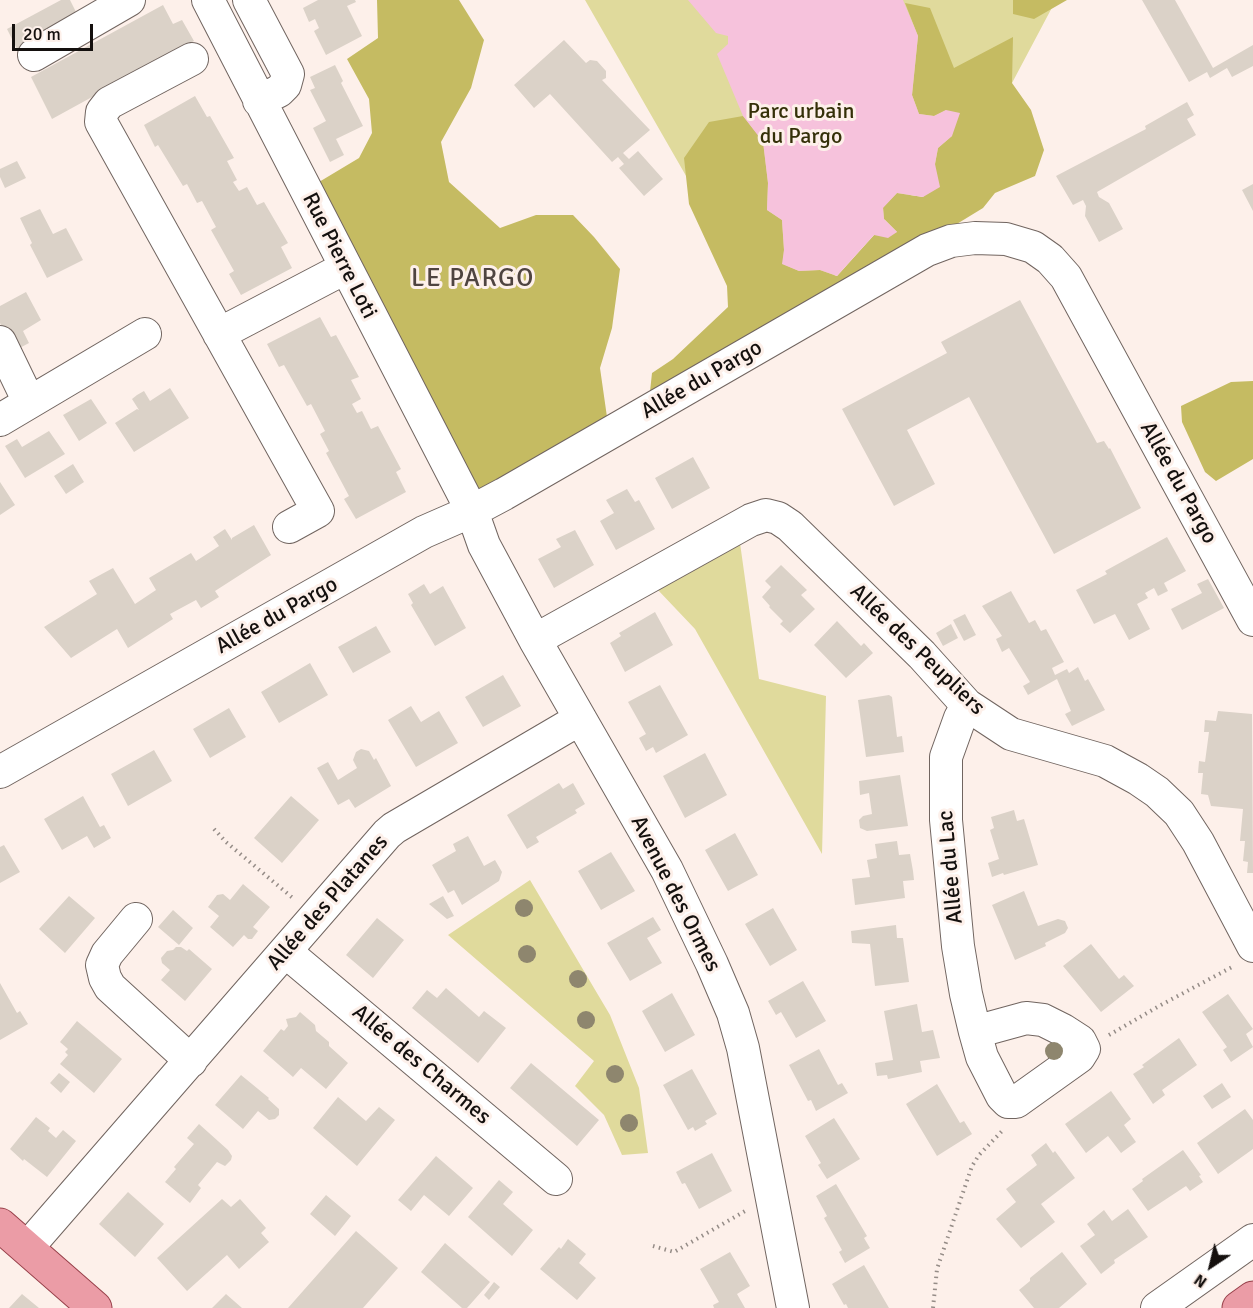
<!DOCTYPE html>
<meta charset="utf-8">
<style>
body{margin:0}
#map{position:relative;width:1253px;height:1308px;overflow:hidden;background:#fdf0ea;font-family:Signika,sans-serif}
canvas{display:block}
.north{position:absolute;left:1181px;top:1236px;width:60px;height:60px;-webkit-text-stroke:4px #fdf0ea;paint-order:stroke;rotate:215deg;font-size:16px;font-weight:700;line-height:24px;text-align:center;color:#14100e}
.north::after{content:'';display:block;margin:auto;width:21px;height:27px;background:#14100e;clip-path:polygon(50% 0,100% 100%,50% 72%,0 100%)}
.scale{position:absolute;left:12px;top:24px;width:81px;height:27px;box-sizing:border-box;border:3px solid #14100e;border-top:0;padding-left:8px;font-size:18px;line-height:21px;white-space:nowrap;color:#14100e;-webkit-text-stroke:4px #fdf0ea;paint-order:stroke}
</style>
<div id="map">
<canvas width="1253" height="1308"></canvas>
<div class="north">N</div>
<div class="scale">20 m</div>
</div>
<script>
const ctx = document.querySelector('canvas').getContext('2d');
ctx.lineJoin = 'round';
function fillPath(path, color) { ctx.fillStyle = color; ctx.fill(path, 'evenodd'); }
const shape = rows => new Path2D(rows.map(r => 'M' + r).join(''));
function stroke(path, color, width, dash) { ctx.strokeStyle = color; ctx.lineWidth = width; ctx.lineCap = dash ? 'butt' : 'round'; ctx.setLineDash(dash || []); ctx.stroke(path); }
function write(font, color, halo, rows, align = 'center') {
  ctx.font = font + ' Signika,sans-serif'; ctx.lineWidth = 6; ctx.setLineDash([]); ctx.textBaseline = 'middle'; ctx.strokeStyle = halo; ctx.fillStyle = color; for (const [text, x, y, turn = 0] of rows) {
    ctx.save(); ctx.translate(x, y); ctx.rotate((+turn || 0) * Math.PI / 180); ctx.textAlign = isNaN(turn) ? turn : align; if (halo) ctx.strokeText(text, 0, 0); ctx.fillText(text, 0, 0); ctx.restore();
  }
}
fillPath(shape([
 [585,0,1056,0,1012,83,778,336],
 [740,543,759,679,826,696,822,854,695,629,657,589],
 [530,880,610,1015,639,1088,648,1153,622,1155,604,1115,575,1086,594,1061,448,935]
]), '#e0da9c');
fillPath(shape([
 [377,0,459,0,484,40,471,88,441,142,449,182,500,228,536,215,573,215,594,237,620,269,612,328,600,368,607,417,486,493,471,484,314,185,359,158,372,133,369,99,347,59,378,38],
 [1013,0,1067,0,1034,19,1013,14],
 [905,3,930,8,954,68,1013,37,1012,83,1031,110,1044,150,1035,176,995,193,983,208,947,230,649,401,652,373,673,359,728,307,727,286,689,204,684,158,709,122,743,116,763,141,768,183,767,210,782,220,784,250,783,264,799,271,820,270,837,276,874,235,897,232,884,219,883,207,897,193,923,197,935,164,938,148,952,136,946,110,934,116,919,114,912,95,918,36],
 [1253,381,1253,459,1216,481,1205,472,1182,422,1181,406,1231,382]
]), '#c5bb62');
fillPath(shape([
 [688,0,903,0,918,36,912,95,919,114,934,116,946,110,960,113,952,136,938,148,935,164,940,187,923,197,897,193,883,208,884,219,897,232,888,238,874,235,837,276,820,270,799,271,782,264,784,250,782,220,767,210,768,183,763,142,743,116,717,54,728,44,728,36,716,33]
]), '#f6c2dc');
fillPath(shape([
 [61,0,70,0,78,16,17,49,7,29],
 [318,0,355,0,356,2,347,6,362,36,326,55,314,31,319,28,315,19,309,22,303,8],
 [1142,0,1175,0,1213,68,1253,45,1253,66,1232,77,1227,68,1210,78,1207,72,1189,82],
 [163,5,173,24,182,20,194,41,52,119,31,77],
 [564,40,586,63,590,60,597,61,606,71,606,78,602,80,650,130,623,153,629,159,638,151,663,179,644,196,619,168,624,164,618,157,612,162,550,94,534,108,514,85],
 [335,65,343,81,341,83,363,126,336,139,344,155,330,162,313,128,326,121,310,90,315,88,310,77],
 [195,96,207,117,210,116,234,158,227,161,237,180,233,182,239,191,247,187,257,205,264,202,288,243,281,247,292,268,241,295,229,274,234,271,211,230,216,227,202,201,197,203,187,184,183,186,158,145,155,147,144,125],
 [1187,102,1194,115,1187,119,1196,135,1097,192,1099,197,1109,203,1123,229,1099,242,1085,216,1086,206,1083,200,1073,205,1056,176,1146,129,1145,126],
 [17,161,26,178,5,188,0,177,0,169],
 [1253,184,1253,211,1242,190],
 [40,209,53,234,66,228,83,260,47,278,30,245,32,243,20,218],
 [26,292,41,320,23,331,29,343,14,351,0,323,0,306],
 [1020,300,1097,443,1104,441,1109,449,1110,448,1141,508,1054,554,969,397,907,430,935,484,894,506,842,409,947,353,941,342],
 [320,317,331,337,336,335,359,377,351,380,361,399,352,404,357,413,362,411,371,429,378,426,401,469,396,472,406,492,356,519,344,499,349,496,326,453,329,451,320,434,325,431,311,404,307,406,284,365,279,367,267,344],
 [170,388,189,418,134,452,115,423,137,409,139,410,132,399,137,395,144,391,150,401],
 [91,399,107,423,79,441,63,415],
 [49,431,65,454,25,478,5,446,17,439,22,447],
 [693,457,710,488,672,509,655,478],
 [73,464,84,482,66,494,54,476],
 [0,482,15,505,0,515],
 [627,489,635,502,639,500,655,529,616,550,600,521,614,513,606,500],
 [254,525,271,555,215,591,219,597,201,608,196,600,170,614,173,619,128,648,117,629,71,658,44,627,97,594,89,581,113,568,135,604,156,590,149,578,191,553,196,561,210,552,219,546,213,537,225,529,232,540,232,538],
 [575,530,594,565,554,588,538,559,561,547,556,539],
 [1167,537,1186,571,1164,583,1168,591,1158,596,1154,588,1145,593,1148,598,1137,604,1150,629,1129,640,1115,614,1094,624,1076,590,1107,574,1105,571],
 [781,565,807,590,801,595,815,609,790,633,780,624,783,621,769,607,770,606,762,597,771,587,765,581],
 [1208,579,1224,608,1182,630,1171,609,1202,593,1197,584],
 [424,584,430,594,443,586,466,628,435,646,411,605,413,603,408,594],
 [1011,591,1029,623,1035,620,1041,631,1046,629,1064,662,1052,668,1055,675,1067,669,1069,673,1078,667,1085,681,1088,679,1105,710,1072,726,1065,714,1071,711,1057,679,1028,695,1023,686,1030,682,1009,648,1002,652,996,639,1002,636,982,606],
 [655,612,673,645,625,672,610,643,621,636,619,633],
 [965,614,976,635,964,641,953,620],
 [837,621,861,646,864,643,873,653,846,678,814,645],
 [951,624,958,638,943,646,936,633],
 [376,626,391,652,353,673,338,647],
 [310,663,328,695,279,723,261,692],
 [503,675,521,706,483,727,465,697],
 [660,685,688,735,656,753,653,747,646,751,639,738,646,734,628,702],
 [889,695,892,697,897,737,902,736,904,752,866,757,858,700],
 [411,706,421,722,439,711,458,743,416,767,388,720],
 [229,708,246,737,210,758,193,729],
 [1218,711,1252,714,1253,873,1247,873,1248,862,1243,861,1245,841,1240,841,1243,809,1211,806,1208,795,1201,794,1203,773,1198,773,1199,761,1205,762,1209,732,1204,732,1205,720,1216,721],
 [361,749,369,751,374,760,376,758,391,786,355,808,349,799,338,805,317,768,328,762,338,780,357,768,353,760,356,752],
 [154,750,172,781,128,806,111,774],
 [705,753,727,795,685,818,663,776],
 [900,775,908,826,867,831,860,828,859,820,863,816,872,814,869,793,860,795,859,781],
 [559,783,563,789,573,783,585,804,575,810,577,813,536,837,539,842,527,849,507,815],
 [83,796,100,827,104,825,111,838,94,848,87,836,62,850,44,819],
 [291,796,319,820,282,863,254,838],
 [1014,810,1017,821,1024,819,1038,865,1004,875,1003,873,992,877,988,863,999,859,990,830,994,828,991,817],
 [735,833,758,875,728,891,705,850],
 [468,836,484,866,495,860,502,872,499,881,462,905,454,890,448,893,432,865,456,851,453,844],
 [897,841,899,855,910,854,913,871,914,880,903,881,905,898,855,905,852,879,870,877,867,860,877,858,875,844],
 [4,845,20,872,0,883,0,847],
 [611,852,635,891,601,910,578,871],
 [243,884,270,907,253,927,258,931,252,939,248,939,244,935,233,947,210,927,219,916,208,907,217,895,223,894,230,900],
 [1024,891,1038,926,1058,919,1065,921,1068,928,1065,933,1045,943,1046,946,1015,960,992,905],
 [69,896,95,918,65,953,39,929],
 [443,896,454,916,447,919,429,904],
 [773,908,797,950,770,966,745,924],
 [173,910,193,928,179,945,158,927],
 [653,917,661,930,647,938,662,963,630,981,607,943],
 [377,918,404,940,373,978,346,955],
 [896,925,897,938,903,938,909,982,875,986,870,944,852,943,851,931],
 [1091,944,1119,979,1124,975,1134,986,1101,1012,1063,966],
 [176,947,181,947,187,951,189,949,212,969,185,1001,161,980,170,970,162,963,161,958,167,951,173,950],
 [803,981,826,1021,796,1038,781,1012,776,1015,768,1001],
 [0,983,17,1013,20,1011,28,1024,0,1040],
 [446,988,479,1017,484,1011,506,1028,478,1063,412,1008,427,990,437,998],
 [672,993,695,1035,665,1052,642,1011],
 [1228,994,1253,1029,1246,1034,1253,1047,1231,1062,1223,1050,1227,1047,1202,1012],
 [917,1004,922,1032,933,1030,940,1058,920,1061,922,1072,888,1079,887,1075,877,1076,875,1063,893,1060,884,1011],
 [300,1012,315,1025,316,1031,329,1042,329,1046,348,1063,326,1089,301,1068,293,1077,263,1051,281,1029,284,1031,288,1026,286,1019,296,1017],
 [77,1021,122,1059,94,1093,60,1064,68,1055,65,1052,68,1049,60,1042],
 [1179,1038,1197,1065,1162,1090,1165,1095,1153,1104,1133,1074,1144,1067,1142,1065],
 [819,1049,838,1085,842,1083,848,1093,816,1111,811,1100,808,1101,789,1065],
 [531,1063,599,1120,577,1146,510,1088],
 [692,1069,717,1114,705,1121,707,1124,695,1131,693,1127,688,1130,663,1085],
 [59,1073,70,1082,61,1093,50,1083],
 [241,1075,269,1098,268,1099,279,1109,279,1115,275,1119,269,1120,258,1111,243,1129,215,1105],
 [1222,1083,1231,1097,1212,1109,1203,1096],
 [937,1084,960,1123,964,1121,972,1134,937,1156,906,1104],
 [1111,1091,1131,1119,1124,1125,1136,1142,1121,1153,1108,1136,1086,1153,1065,1124],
 [338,1097,366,1121,379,1107,395,1120,357,1166,313,1128],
 [1245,1109,1253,1120,1253,1149,1218,1174,1197,1143],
 [36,1117,50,1128,48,1131,56,1138,63,1130,76,1141,47,1177,24,1159,23,1161,10,1149],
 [834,1118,860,1159,827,1179,818,1165,821,1163,805,1136],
 [199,1124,228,1150,232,1156,231,1160,225,1166,217,1162,198,1185,201,1188,190,1203,165,1182,176,1169,174,1167,194,1144,187,1138],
 [1046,1143,1053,1153,1055,1151,1075,1178,1041,1204,1055,1222,1021,1248,996,1219,1016,1202,1006,1189,1037,1165,1031,1155],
 [1183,1150,1201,1175,1199,1176,1203,1182,1190,1191,1186,1186,1148,1211,1132,1189,1143,1181,1142,1179],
 [712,1153,732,1191,699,1209,685,1183,682,1184,676,1172],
 [436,1156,473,1188,449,1216,424,1195,411,1211,398,1200],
 [499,1180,513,1192,503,1204,533,1230,512,1256,468,1217],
 [836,1184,867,1236,864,1238,870,1248,845,1263,839,1252,842,1250,824,1218,827,1216,816,1196],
 [128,1192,164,1224,135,1257,99,1224],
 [326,1195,351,1216,335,1236,310,1214],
 [222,1199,231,1207,240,1199,266,1228,261,1233,269,1242,239,1269,227,1255,187,1291,157,1258],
 [1128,1209,1148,1237,1114,1260,1115,1263,1101,1274,1080,1246,1095,1235,1087,1224,1104,1210,1112,1221],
 [356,1231,398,1268,363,1308,288,1308],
 [568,1239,586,1254,579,1263,596,1278,577,1300,540,1269,559,1247,561,1249],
 [445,1243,490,1282,467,1308,462,1308,421,1272],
 [730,1252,750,1286,737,1294,745,1308,714,1308,713,1305,719,1302,700,1269],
 [1062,1252,1087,1284,1059,1308,1034,1308,1019,1290,1030,1281,1030,1278],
 [864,1265,889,1308,848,1308,846,1304,844,1305,832,1284],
 [494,1282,500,1287,489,1300,484,1295],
 [22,1294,39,1308,9,1308],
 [226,1294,242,1308,212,1308]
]), '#dbd2c8');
const minor = shape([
 [208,0,472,511,484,545,535,640,667,870,712,964,733,1013,743,1048,793,1308],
 [249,0,288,74,285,85,279,91,259,101],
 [34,55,129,0],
 [192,59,109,103,102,112,101,122,318,511,289,527],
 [219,334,345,268],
 [0,342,29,402],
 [0,420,145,334],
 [535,640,751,520,766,515,778,518,790,526,922,655,967,705,1011,734,1105,761,1138,779,1157,792,1179,813,1198,842,1253,946],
 [967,705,960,718,946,757,946,820,958,946,966,994,975,1032,982,1057,1002,1096,1008,1102,1016,1102,1079,1057,1084,1049,1080,1041,1063,1030,1043,1020,1026,1018,975,1032],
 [0,772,424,532,472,511,504,494,927,250,951,241,975,238,1006,239,1033,247,1050,259,1066,277,1253,620],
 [136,919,107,954,102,965,105,978,110,987,191,1061],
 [286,952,556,1179],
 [27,1248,387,834,394,828,580,719],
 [1157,1308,1253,1240]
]);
const major = shape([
 [0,1225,95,1308],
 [1239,1308,1253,1298]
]);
stroke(minor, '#716560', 34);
stroke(major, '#97404a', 35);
stroke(shape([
 [214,829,226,842,294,899],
 [1109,1035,1159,1006,1234,966],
 [653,1246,674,1252,745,1211],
 [933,1308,937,1269,972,1166,979,1155,1004,1129]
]), '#958c87', 4, [1.5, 4.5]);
stroke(minor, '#fff', 32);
stroke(major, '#eb9ca6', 33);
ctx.fillStyle = '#8e866e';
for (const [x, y] of [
 [524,908],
 [527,954],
 [578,979],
 [586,1020],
 [1054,1051],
 [615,1074],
 [629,1123]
]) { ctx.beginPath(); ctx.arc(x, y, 9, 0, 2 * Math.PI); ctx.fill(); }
write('22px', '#343008', '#fdf0ea', [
 ["Parc urbain",801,112],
 ["du Pargo",801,137]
]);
write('22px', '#14100e', '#fdf0ea', [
 ["Rue Pierre Loti",339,256,63],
 ["Allée du Pargo",702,380,-30],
 ["Allée du Pargo",1178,483,61],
 ["Allée du Pargo",277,616,-29],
 ["Allée des Peupliers",917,650,44],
 ["Allée du Lac",951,867,-95],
 ["Avenue des Ormes",675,894,63],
 ["Allée des Platanes",328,903,-49],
 ["Allée des Charmes",421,1065,40]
]);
ctx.letterSpacing = '1.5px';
write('26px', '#4f4440', '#fdf0ea', [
 ["LE PARGO",473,279]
]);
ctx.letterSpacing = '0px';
</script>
